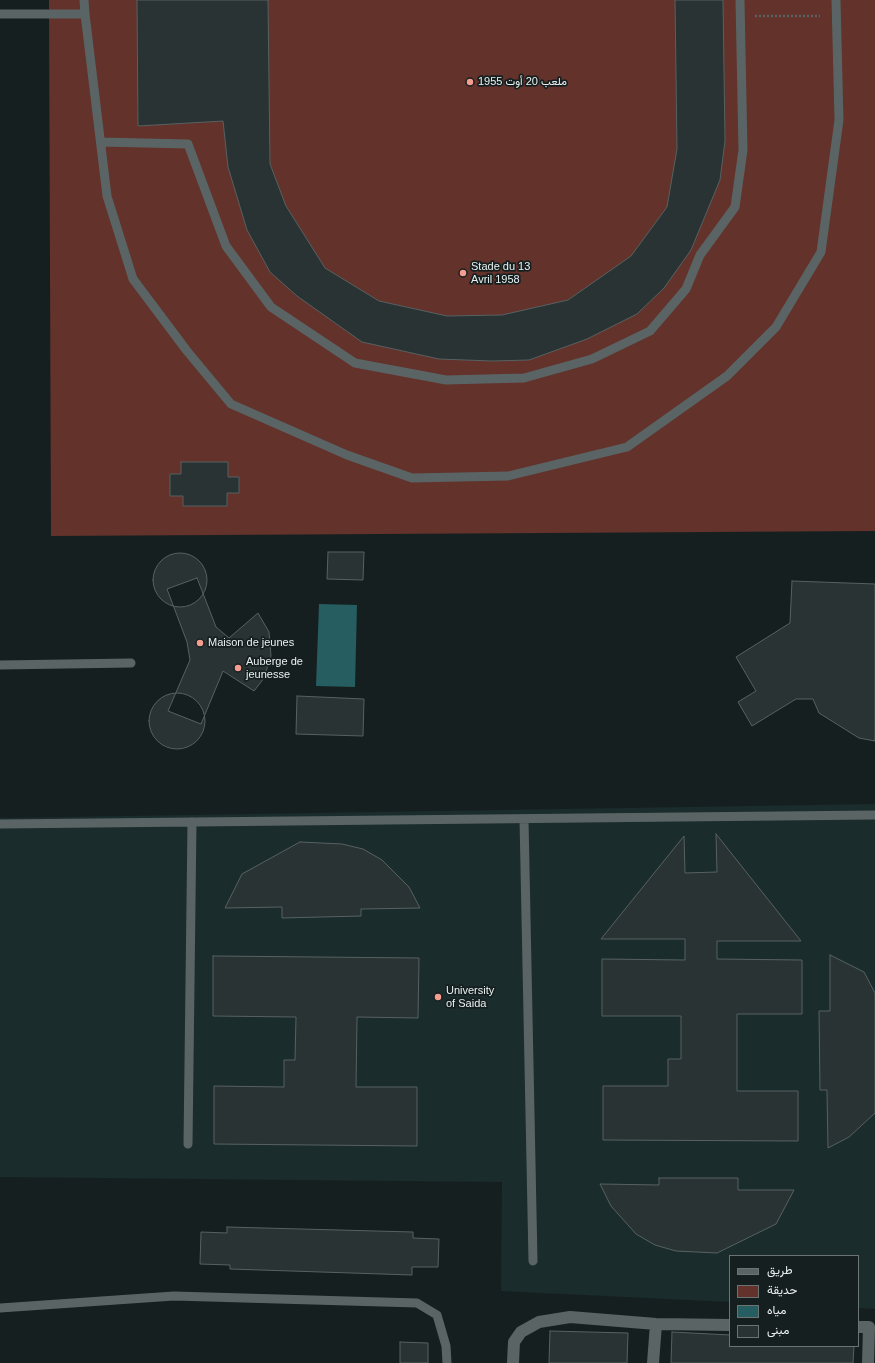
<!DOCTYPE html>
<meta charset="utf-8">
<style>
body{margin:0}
#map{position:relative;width:875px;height:1363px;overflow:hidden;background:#161f20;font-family:Arial,Vazirmatn,sans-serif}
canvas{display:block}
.legend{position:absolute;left:729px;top:1255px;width:130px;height:92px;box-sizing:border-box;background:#161f20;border:1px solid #6b7373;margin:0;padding:5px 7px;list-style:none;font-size:12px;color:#eaf0f0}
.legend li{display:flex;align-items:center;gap:8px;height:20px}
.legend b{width:20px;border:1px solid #6b7373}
</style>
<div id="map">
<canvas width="875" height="1363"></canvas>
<ul class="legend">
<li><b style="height:5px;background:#5a6465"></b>طريق</li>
<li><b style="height:11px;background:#62322b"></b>حديقة</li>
<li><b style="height:11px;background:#265d60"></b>مياه</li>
<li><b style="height:11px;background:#293333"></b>مبنى</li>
</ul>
</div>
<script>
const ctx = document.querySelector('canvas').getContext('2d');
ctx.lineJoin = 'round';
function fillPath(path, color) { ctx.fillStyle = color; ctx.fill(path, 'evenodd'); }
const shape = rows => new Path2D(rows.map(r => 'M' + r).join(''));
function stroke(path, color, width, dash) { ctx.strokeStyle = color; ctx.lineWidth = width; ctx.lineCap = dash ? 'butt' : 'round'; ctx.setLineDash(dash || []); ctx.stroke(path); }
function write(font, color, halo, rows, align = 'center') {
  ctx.font = font + ' Arial,Vazirmatn,sans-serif'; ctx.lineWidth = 3.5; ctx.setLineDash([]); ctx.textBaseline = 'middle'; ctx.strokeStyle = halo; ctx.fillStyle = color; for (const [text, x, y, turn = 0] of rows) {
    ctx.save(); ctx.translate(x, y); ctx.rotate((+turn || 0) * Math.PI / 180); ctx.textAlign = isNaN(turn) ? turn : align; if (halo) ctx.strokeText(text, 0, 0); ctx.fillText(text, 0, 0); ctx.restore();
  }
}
fillPath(shape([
 [875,804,875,1309,858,1308,858,1256,730,1256,730,1302,501,1291,502,1182,0,1177,0,818]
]), '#1b2c2d');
fillPath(shape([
 [49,0,875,0,875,531,51,536]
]), '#62322b');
fillPath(shape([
 [319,604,357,605,355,687,316,686]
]), '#265d60');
const building = shape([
 [137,0,268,0,270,164,286,206,325,268,379,301,447,316,502,315,568,300,631,256,667,207,677,149,675,0,723,0,725,141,720,180,691,250,664,288,637,314,587,339,529,360,492,361,439,359,362,342,297,296,270,272,247,230,228,167,223,121,138,126,137,0],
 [181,462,228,462,228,477,239,477,239,493,227,493,227,506,183,506,183,496,170,496,170,474,181,474,181,462],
 [328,552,364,552,363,580,327,579,328,552],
 '153 580a27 27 0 1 1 54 0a27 27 0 1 1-54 0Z',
 [197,578,216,627,229,638,258,613,269,632,271,656,264,678,254,691,223,671,201,724,168,711,190,660,187,642,167,589,197,578],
 [792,581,875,584,875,741,859,738,819,713,813,699,796,699,752,726,738,702,756,691,736,657,790,623,792,581],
 '149 721a28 28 0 1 1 56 0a28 28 0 1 1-56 0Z',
 [297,696,364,699,363,736,296,734,297,696],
 [716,834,801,941,717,941,717,959,802,960,802,1014,737,1014,737,1091,798,1091,798,1141,603,1140,603,1086,668,1086,668,1059,681,1059,681,1016,602,1016,602,959,685,960,685,939,601,939,684,836,685,873,717,872,716,834],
 [300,842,342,844,363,849,382,860,409,887,420,908,361,909,361,916,282,918,282,907,225,908,242,874,300,842],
 [830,955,864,972,875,993,875,1113,849,1137,828,1148,827,1090,820,1090,819,1011,830,1011,830,955],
 [213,956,419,958,418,1018,357,1017,356,1087,417,1087,417,1146,214,1144,214,1086,284,1087,284,1060,295,1060,296,1017,213,1016,213,956],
 [659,1178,738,1178,738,1190,794,1190,776,1224,717,1253,676,1251,655,1245,636,1234,611,1206,600,1184,659,1185,659,1178],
 [227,1227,413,1232,413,1238,439,1239,438,1267,412,1267,412,1275,230,1269,230,1265,200,1264,201,1232,227,1233,227,1227],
 [550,1331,628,1333,627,1363,549,1363,550,1331],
 [672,1332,730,1335,730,1346,854,1346,853,1363,671,1363,672,1332],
 [400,1342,428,1343,428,1363,400,1363,400,1342]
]);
fillPath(building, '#293333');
stroke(building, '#576162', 1);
stroke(shape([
 [755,16,820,16]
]), '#5a6263', 2.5, [2, 2]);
stroke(shape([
 [84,0,85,14,107,196,133,279,187,351,231,404,347,455,412,478,508,476,627,447,727,376,776,327,821,252,839,120,836,0],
 [0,14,85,14],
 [101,142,188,144,226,246,271,307,355,363,446,380,524,378,592,359,650,331,686,289,700,255,735,207,743,150,740,0],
 [0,665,131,663],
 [524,819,533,1261],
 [0,824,875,815],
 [188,1144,192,822],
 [0,1308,174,1296,417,1303,437,1315,446,1346,447,1363]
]), '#5a6465', 9);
stroke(shape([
 [858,1327,869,1327,868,1363],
 [513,1363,514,1342,521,1332,539,1322,570,1317,656,1324,730,1325],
 [653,1363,656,1324]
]), '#5a6465', 12);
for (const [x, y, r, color] of [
 [470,82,4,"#f59d8f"],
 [463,273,4,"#f59d8f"],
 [200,643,4,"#f59d8f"],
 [238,668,4,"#f59d8f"],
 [438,997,4,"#f59d8f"]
]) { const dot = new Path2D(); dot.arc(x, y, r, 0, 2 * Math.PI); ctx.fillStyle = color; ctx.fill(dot); stroke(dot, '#161f20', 1.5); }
write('11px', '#eaf0f0', '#161f20', [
 ["ملعب 20 أوت 1955",478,82],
 ["Stade du 13",471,267],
 ["Avril 1958",471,280],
 ["Maison de jeunes",208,643],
 ["Auberge de",246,662],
 ["jeunesse",246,675],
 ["University",446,991],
 ["of Saida",446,1004]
], 'left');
</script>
